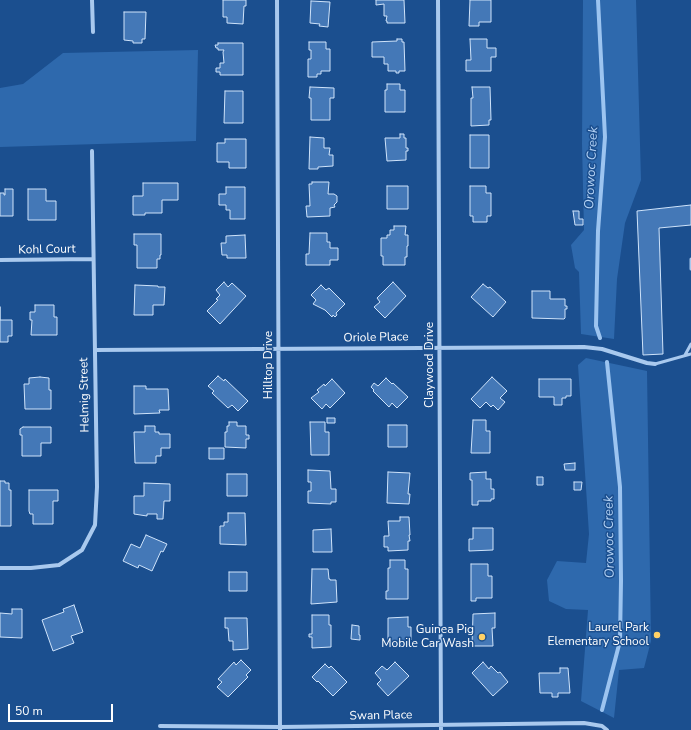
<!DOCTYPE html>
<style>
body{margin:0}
#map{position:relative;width:691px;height:730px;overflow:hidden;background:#1b4f8f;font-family:"Nunito Sans",sans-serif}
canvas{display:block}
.scale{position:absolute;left:8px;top:704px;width:105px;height:18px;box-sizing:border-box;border:2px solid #fff;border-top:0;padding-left:5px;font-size:12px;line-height:14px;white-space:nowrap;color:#fff;-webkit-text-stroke:3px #1b4f8f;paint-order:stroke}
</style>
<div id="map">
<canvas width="691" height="730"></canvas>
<div class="scale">50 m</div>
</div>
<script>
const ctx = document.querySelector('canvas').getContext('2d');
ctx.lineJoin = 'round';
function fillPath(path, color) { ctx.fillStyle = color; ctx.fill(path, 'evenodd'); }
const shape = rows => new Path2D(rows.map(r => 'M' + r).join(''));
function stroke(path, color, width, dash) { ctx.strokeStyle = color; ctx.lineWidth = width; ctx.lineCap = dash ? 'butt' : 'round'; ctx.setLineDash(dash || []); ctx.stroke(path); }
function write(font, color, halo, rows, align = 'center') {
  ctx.font = font + ' "Nunito Sans",sans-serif'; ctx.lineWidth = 3; ctx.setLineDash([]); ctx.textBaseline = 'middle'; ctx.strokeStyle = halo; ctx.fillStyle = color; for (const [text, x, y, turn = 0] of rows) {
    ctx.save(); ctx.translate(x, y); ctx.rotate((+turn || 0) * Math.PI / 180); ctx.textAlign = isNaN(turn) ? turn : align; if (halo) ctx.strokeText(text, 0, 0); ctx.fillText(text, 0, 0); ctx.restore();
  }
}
fillPath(shape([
 [583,0,636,0,641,180,625,223,617,279,614,339,581,334,579,272,575,268,571,245,584,230,582,144],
 [198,50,196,141,0,147,0,88,23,84,63,53],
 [586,358,647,371,651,641,644,668,619,670,614,718,581,701,588,610,566,609,549,601,547,580,557,561,586,563,589,534,578,365]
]), '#2e69ad');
stroke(shape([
 [598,0,605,137,598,231,596,326,600,338],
 [602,710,620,641,621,581,620,487,607,362]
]), '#9cc4f0', 4);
const building = shape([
 [223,0,246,0,246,6,244,6,243,24,227,23,227,17,223,17,223,0],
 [376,0,404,0,405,23,387,23,387,21,386,21,387,16,384,16,384,4,376,5,376,0],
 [470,0,491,0,491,22,479,22,479,26,469,26,470,0],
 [311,1,330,2,328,27,319,26,320,24,310,23,311,1],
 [124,12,146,12,145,39,142,39,142,43,133,43,133,41,124,40,124,12],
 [397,39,402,39,402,42,404,42,405,71,399,71,399,73,396,73,396,71,388,71,388,64,384,64,384,57,372,57,372,42,397,41,397,39],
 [470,39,487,39,487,48,496,48,496,57,491,57,491,71,466,71,466,60,471,60,470,39],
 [309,42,326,42,326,49,330,49,330,71,321,71,321,74,317,74,317,77,308,77,308,59,311,59,311,50,309,50,309,42],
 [218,43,243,43,243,75,220,75,220,72,216,72,216,68,220,68,220,63,224,63,223,52,224,50,218,50,218,48,216,48,215,45,218,45,218,43],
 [387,84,400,84,400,90,405,90,405,112,385,112,385,90,387,90,387,84],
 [310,87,334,88,334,98,330,98,330,120,311,120,311,98,309,98,310,87],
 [472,87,490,87,491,120,489,120,489,125,471,126,471,98,473,98,472,87],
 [225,91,243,91,243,123,224,123,225,91],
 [400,134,404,134,404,138,406,138,406,148,408,148,408,151,406,151,406,160,387,161,385,138,400,138,400,134],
 [470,135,489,135,489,168,470,168,470,135],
 [310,137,324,138,324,148,330,148,329,155,333,155,333,166,318,167,318,169,309,169,310,137],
 [225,139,246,139,246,168,229,168,229,162,217,162,217,143,225,143,225,139],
 [312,182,329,182,328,194,334,194,337,196,337,202,334,205,335,207,330,208,330,216,307,217,306,206,310,206,309,184,312,184,312,182],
 [143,183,178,183,178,200,162,200,162,213,145,213,145,215,133,215,133,196,143,196,143,183],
 [387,186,408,186,408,209,387,209,387,186],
 [470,186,486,186,486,193,491,193,491,216,487,216,487,222,473,222,473,216,470,216,470,186],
 [226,187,245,187,245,219,230,219,230,210,226,210,226,205,219,205,219,194,226,194,226,187],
 [5,189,13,189,13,216,0,216,0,193,4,193,4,195,5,195,5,189],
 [28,189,46,189,46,201,56,201,56,220,28,220,28,189],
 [691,205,691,225,659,228,663,354,643,355,637,211,691,205],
 [573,211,579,211,579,219,583,219,583,225,575,225,573,211],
 [394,226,406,226,405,235,408,235,408,246,407,246,407,257,405,257,405,265,383,265,383,256,381,256,381,238,387,238,387,235,390,235,390,230,394,230,394,226],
 [310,233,327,233,327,242,330,242,330,248,338,248,338,260,330,260,330,265,306,265,306,254,309,254,310,233],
 [134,234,161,234,161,255,160,255,160,259,157,259,157,268,137,268,137,245,134,245,134,234],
 [245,235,246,258,227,258,227,255,222,255,221,243,226,243,226,236,245,235],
 [224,282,228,287,232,283,246,296,220,324,207,311,218,300,216,299,220,295,216,290,224,282],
 [393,282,406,296,385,318,374,307,380,302,377,298,393,282],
 [483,284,488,288,490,287,506,302,493,317,471,297,483,284],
 [135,285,158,286,158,287,165,287,164,305,153,305,153,315,134,315,135,285],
 [321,285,326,290,329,288,345,304,336,313,337,315,335,317,333,315,332,317,325,310,313,304,316,300,311,295,321,285],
 [532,291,550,291,550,299,565,299,565,306,567,306,567,309,565,309,565,318,564,319,532,318,532,291],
 [35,305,54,305,54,317,57,317,57,335,31,335,32,320,30,320,30,312,35,312,35,305],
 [0,307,0,320,12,320,12,336,8,336,8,342,0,342,0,307],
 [218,376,224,381,225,379,248,401,238,411,232,405,228,408,212,393,214,391,208,386,218,376],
 [40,377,49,378,49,390,51,390,51,409,25,409,24,384,29,384,29,378,40,377],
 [492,377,507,391,500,398,505,402,498,410,493,405,491,407,486,402,480,408,471,399,492,377],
 [386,378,392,384,393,383,408,397,397,408,392,403,389,407,373,391,374,390,371,387,374,383,378,386,386,378],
 [332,379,345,393,330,408,326,404,322,409,311,398,319,392,317,390,324,384,325,386,332,379],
 [539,379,571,379,571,396,566,396,566,398,562,398,562,405,554,405,554,397,539,397,539,379],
 [134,386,146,386,146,389,168,389,169,410,159,410,160,413,134,414,134,386],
 [327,418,335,418,335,423,327,423,327,418],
 [473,420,486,420,486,431,490,431,490,453,471,453,473,420],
 [229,422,237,422,237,426,246,426,246,435,249,435,249,439,246,439,246,448,225,447,225,432,227,432,227,426,229,426,229,422],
 [310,422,325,422,325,432,329,432,329,455,311,455,310,422],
 [388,425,407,425,407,447,388,447,388,425],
 [145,426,155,426,155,432,159,432,159,434,170,434,170,448,161,448,161,456,156,456,156,463,135,463,134,432,145,432,145,426],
 [23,427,51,427,51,443,41,443,41,456,22,456,22,435,20,435,20,429,23,427],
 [209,448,224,448,224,459,209,459,209,448],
 [575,463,575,470,565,470,564,464,575,463],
 [308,470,330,471,331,489,336,489,336,502,331,502,331,504,308,503,308,491,311,491,311,482,308,482,308,470],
 [388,472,410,473,408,494,410,494,409,504,387,503,388,472],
 [486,472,486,479,491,479,491,489,494,489,494,499,491,499,491,501,478,501,478,505,472,505,472,480,470,480,470,473,486,472],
 [227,474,247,474,247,496,227,496,227,474],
 [537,477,543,477,543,485,537,485,537,477],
 [0,481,5,481,5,483,9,483,9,490,11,490,11,526,0,526,0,481],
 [574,482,582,482,581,490,574,490,574,482],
 [144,483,170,484,170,501,164,501,163,519,157,519,157,514,147,514,147,516,134,514,134,496,144,496,144,483],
 [29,490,58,490,58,501,53,501,53,524,33,524,33,514,30,514,29,511,29,490],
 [228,513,245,513,246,545,220,544,220,526,224,526,224,522,228,522,228,513],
 [400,517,409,517,410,535,409,535,410,541,408,541,408,550,388,551,388,547,384,547,384,536,389,536,388,521,400,521,400,517],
 [473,528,493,528,493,550,469,551,469,539,473,539,473,528],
 [331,529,332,552,313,552,313,530,331,529],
 [146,535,167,544,163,552,161,551,152,571,139,565,138,568,123,561,131,544,140,548,146,535],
 [390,560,405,560,405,569,408,569,408,599,386,599,386,591,388,591,388,568,390,568,390,560],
 [471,564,488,564,488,576,492,576,492,598,476,598,476,601,471,601,471,564],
 [312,569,328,569,329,579,330,579,330,580,336,580,337,602,311,604,312,569],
 [229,572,247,572,247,591,229,591,229,572],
 [74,605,83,632,71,636,74,643,53,651,42,620,64,612,63,609,74,605],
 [12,609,22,609,22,638,0,637,0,613,12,614,12,609],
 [495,613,495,628,492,628,493,646,472,646,473,614,495,613],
 [312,615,329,615,329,625,331,625,331,647,312,648,312,637,309,637,309,634,312,634,312,615],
 [408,617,408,627,411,627,411,640,409,640,409,646,392,646,392,640,388,640,388,618,408,617],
 [225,618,247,618,248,649,233,650,233,641,229,641,228,628,225,628,225,618],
 [352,625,359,626,359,635,360,635,360,640,351,639,352,625],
 [241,660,251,670,246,675,248,677,228,697,217,687,222,682,218,679,234,662,236,665,241,660],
 [395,662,409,676,388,696,377,684,381,680,375,673,382,666,387,670,395,662],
 [483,662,489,669,491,666,498,673,500,672,508,682,493,696,472,673,483,662],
 [325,664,329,668,331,666,347,682,333,696,318,681,317,682,312,677,325,664],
 [560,668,568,668,570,693,558,693,558,697,552,697,552,693,540,693,539,673,560,673,560,668]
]);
fillPath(building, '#4478b7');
stroke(building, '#cfe3fa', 1);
stroke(shape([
 [691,259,691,269],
 [685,355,691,344],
 [655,364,691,354]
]), '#a9c9ee', 3);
stroke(shape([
 [92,0,93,32],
 [277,0,280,730],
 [438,0,441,730],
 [0,260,93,259],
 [95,350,584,347,602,349,647,363,655,364],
 [0,568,31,568,59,565,82,550,95,525,97,487,92,151],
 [160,726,280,727,584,723,602,726,607,730]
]), '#a9c9ee', 4);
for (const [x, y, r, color] of [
 [657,635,4,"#ffd166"],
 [482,637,4,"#ffd166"]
]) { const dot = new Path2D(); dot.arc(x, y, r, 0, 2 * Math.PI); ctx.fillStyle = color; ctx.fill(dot); stroke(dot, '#1b4f8f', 1.5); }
write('12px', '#fff', '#1b4f8f', [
 ["Kohl Court",47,250,-1],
 ["Oriole Place",376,338,-1],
 ["Hilltop Drive",269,365,-90],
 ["Claywood Drive",430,365,-90],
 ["Helmig Street",85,395,-91],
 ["Swan Place",381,716,-1]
]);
write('12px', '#fff', '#1b4f8f', [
 ["Laurel Park",649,628],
 ["Elementary School",649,642],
 ["Guinea Pig",474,630],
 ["Mobile Car Wash",474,644]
], 'right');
write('italic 13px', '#b5d3f5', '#1b4f8f', [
 ["Orowoc Creek",592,168,-87],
 ["Orowoc Creek",610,537,-91]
]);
</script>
